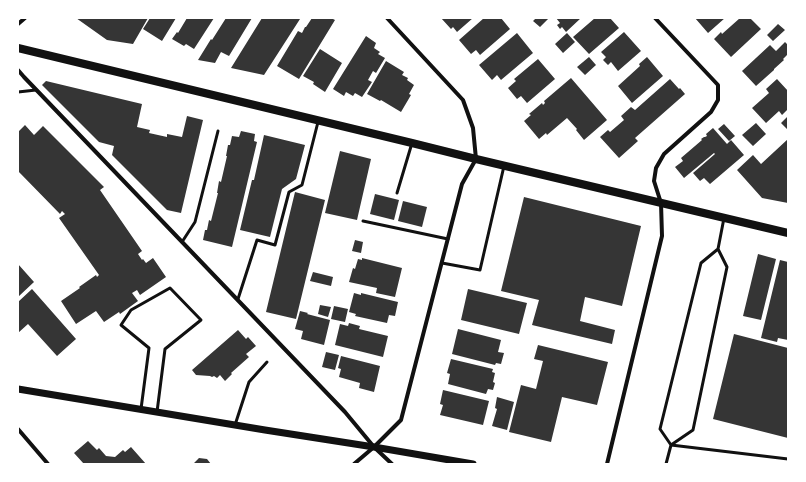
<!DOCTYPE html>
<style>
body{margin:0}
#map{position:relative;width:806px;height:482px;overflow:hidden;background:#fff;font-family:"Varela Round",sans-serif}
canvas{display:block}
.frame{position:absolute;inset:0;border:19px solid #fff;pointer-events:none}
</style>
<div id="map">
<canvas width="806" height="482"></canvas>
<div class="frame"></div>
</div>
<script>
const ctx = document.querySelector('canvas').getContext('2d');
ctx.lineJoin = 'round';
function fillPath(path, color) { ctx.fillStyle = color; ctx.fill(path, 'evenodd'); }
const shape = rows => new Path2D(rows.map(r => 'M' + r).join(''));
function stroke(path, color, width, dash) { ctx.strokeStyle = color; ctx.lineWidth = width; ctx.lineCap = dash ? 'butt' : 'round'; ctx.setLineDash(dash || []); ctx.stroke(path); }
fillPath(shape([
 [76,18,148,18,133,44,107,40],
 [150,18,176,18,162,41,143,29],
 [187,18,214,18,194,49,186,44,184,46,172,39,177,32,178,33],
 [226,18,252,18,229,56,221,52,215,63,198,60,211,39,212,40],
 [262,18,300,19,264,75,231,68],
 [312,18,331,18,335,20,299,79,277,66,298,31,302,33,305,27,306,27],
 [441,18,473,18,457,32,453,27,451,29],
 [484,18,501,18,510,29,480,55,476,50,471,54,459,40],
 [536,18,549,18,540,27,533,21],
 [556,18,581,18,566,32,562,27,560,29,557,25,560,23],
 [595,18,610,18,619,28,589,54,573,37],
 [695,18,725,18,708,33],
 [740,18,750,18,761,29,731,57,714,39,721,32,722,34],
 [778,24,785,30,773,41,767,35],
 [624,32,641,51,618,71,611,62,608,65,603,60,606,57,601,52],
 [517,33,533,53,501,80,497,75,492,80,479,65],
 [567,33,575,42,563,53,555,44],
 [366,36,376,43,374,48,380,52,378,54,385,58,376,73,373,71,368,80,372,82,362,97,355,93,353,96,346,92,344,96,333,89],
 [785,42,788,45,788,54,783,59,784,60,774,69,774,70,756,86,742,71,770,45,776,51],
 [320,49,342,63,325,92,313,84,314,82,303,76],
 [589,57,596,65,585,75,577,67],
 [647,57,663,76,632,103,618,86,640,66,639,64],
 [538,59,555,79,527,103,521,96,517,99,508,88,516,81,514,79],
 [386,61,404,72,402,75,408,78,407,80,414,85,409,94,411,95,401,112,381,100,380,101,367,94],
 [571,78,607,120,584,140,576,130,577,129,567,118,547,135,546,133,539,139,524,121,531,115,529,114,542,103,543,105,545,103,544,101],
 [670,79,679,89,680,88,685,94,635,138,638,141,619,158,600,137,608,130,610,132,624,120,621,116,631,107,635,110],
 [777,79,788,91,788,109,782,115,779,111,766,123,752,108,769,93,766,89],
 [46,81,142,104,137,127,150,130,149,133,167,137,167,134,182,137,187,116,203,120,181,213,167,210,112,155,114,146,99,142,42,85],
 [788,116,788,130,781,123],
 [756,123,766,134,753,146,742,135],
 [724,124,735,136,729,141,718,129],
 [25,125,34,135,43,126,104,187,100,190,142,251,138,254,142,260,143,259,146,263,153,258,166,277,140,295,137,290,132,293,138,301,120,314,119,312,104,322,96,311,76,324,61,301,80,288,79,287,96,275,97,277,99,275,59,218,65,214,62,211,60,214,18,171,18,132],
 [713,128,727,144,731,140,744,155,710,184,704,178,700,181,693,173,715,154,714,153,684,178,675,167,683,161,681,158,702,140,701,139,704,137,705,137,707,136,706,134],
 [241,131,255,134,254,141,257,142,232,247,203,240,205,230,207,230,209,220,211,221,218,193,217,193,219,181,221,182,227,156,226,156,228,145,230,145,232,136,239,137],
 [264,135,305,145,296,179,282,189,270,237,240,230,252,180,254,180],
 [788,139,788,203,762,198,737,170,753,155,761,164],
 [340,151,371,159,357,220,325,213],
 [295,192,325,200,296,319,266,312],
 [375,194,399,200,394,220,370,214],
 [524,197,641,226,622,306,585,297,580,321,615,330,612,344,532,325,539,300,501,291],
 [403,201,427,207,422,227,398,221],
 [355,240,363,242,361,253,352,251],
 [758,254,776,259,761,320,743,316],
 [362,258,402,268,395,297,376,293,377,288,349,282,353,268,355,269,358,259,362,260],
 [780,260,788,262,788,340,778,338,777,342,761,338],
 [18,264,34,282,18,297],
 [313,272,333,277,331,286,310,281],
 [32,289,76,339,57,356,28,324,18,333,18,302],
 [468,289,527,303,519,334,461,320],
 [354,293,361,295,361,293,398,302,395,316,389,315,387,323,355,316,356,314,349,312],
 [320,305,331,307,328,317,318,314],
 [334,306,348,309,345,322,331,319],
 [300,311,308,313,307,314,330,320,324,345,301,339,303,331,295,329],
 [349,323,360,326,359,329,388,336,383,357,335,345,340,324,348,326],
 [458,329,501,340,498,352,504,353,501,364,496,363,495,365,452,354],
 [238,330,246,339,248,337,256,346,246,354,249,357,231,373,232,374,225,381,220,375,217,378,214,376,212,377,210,376,196,375,192,370],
 [734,334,788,348,788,438,713,419],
 [538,345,608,362,597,405,562,397,551,442,509,432,521,385,536,389,543,361,534,359],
 [326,352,339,355,335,370,322,367],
 [341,356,380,366,374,392,359,388,360,383,339,377,341,369,338,368],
 [451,359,493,369,492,372,495,373,493,382,495,383,493,390,488,389,486,394,448,384,450,374,447,373],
 [443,390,489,401,483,425,440,415,443,405,440,404],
 [497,397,514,402,507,430,492,426,497,409,495,408],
 [88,441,97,450,99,448,106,456,115,457,123,450,125,452,131,447,146,464,84,464,74,453],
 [199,458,207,459,211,464,195,464,194,463]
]), '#353535');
stroke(shape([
 [18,92,36,90],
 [397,193,412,143],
 [363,221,448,239],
 [182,242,195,222,218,131],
 [718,249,701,263,660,429,671,445,788,459],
 [442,263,480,270,504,166],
 [238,299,257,240,275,245,289,192,302,185,318,122],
 [141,409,149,348,121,325,131,310,170,288,201,320,165,349,157,412],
 [235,425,249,382,267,362],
 [666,464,671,445,693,430,727,267,718,249,724,218]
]), '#111', 3);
stroke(shape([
 [18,24,25,18],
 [18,70,24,77,345,412,374,447,392,464],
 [18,429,48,464],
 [354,464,374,447,401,420,462,184,476,159,473,128,463,100,387,18],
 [607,464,662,236,661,203,654,181,656,168,664,154,711,112,718,100,718,85,655,18]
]), '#111', 4);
stroke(shape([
 [18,389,265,430,374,447,473,464]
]), '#111', 7);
stroke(shape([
 [18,48,412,143,476,159,788,233]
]), '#111', 8);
</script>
